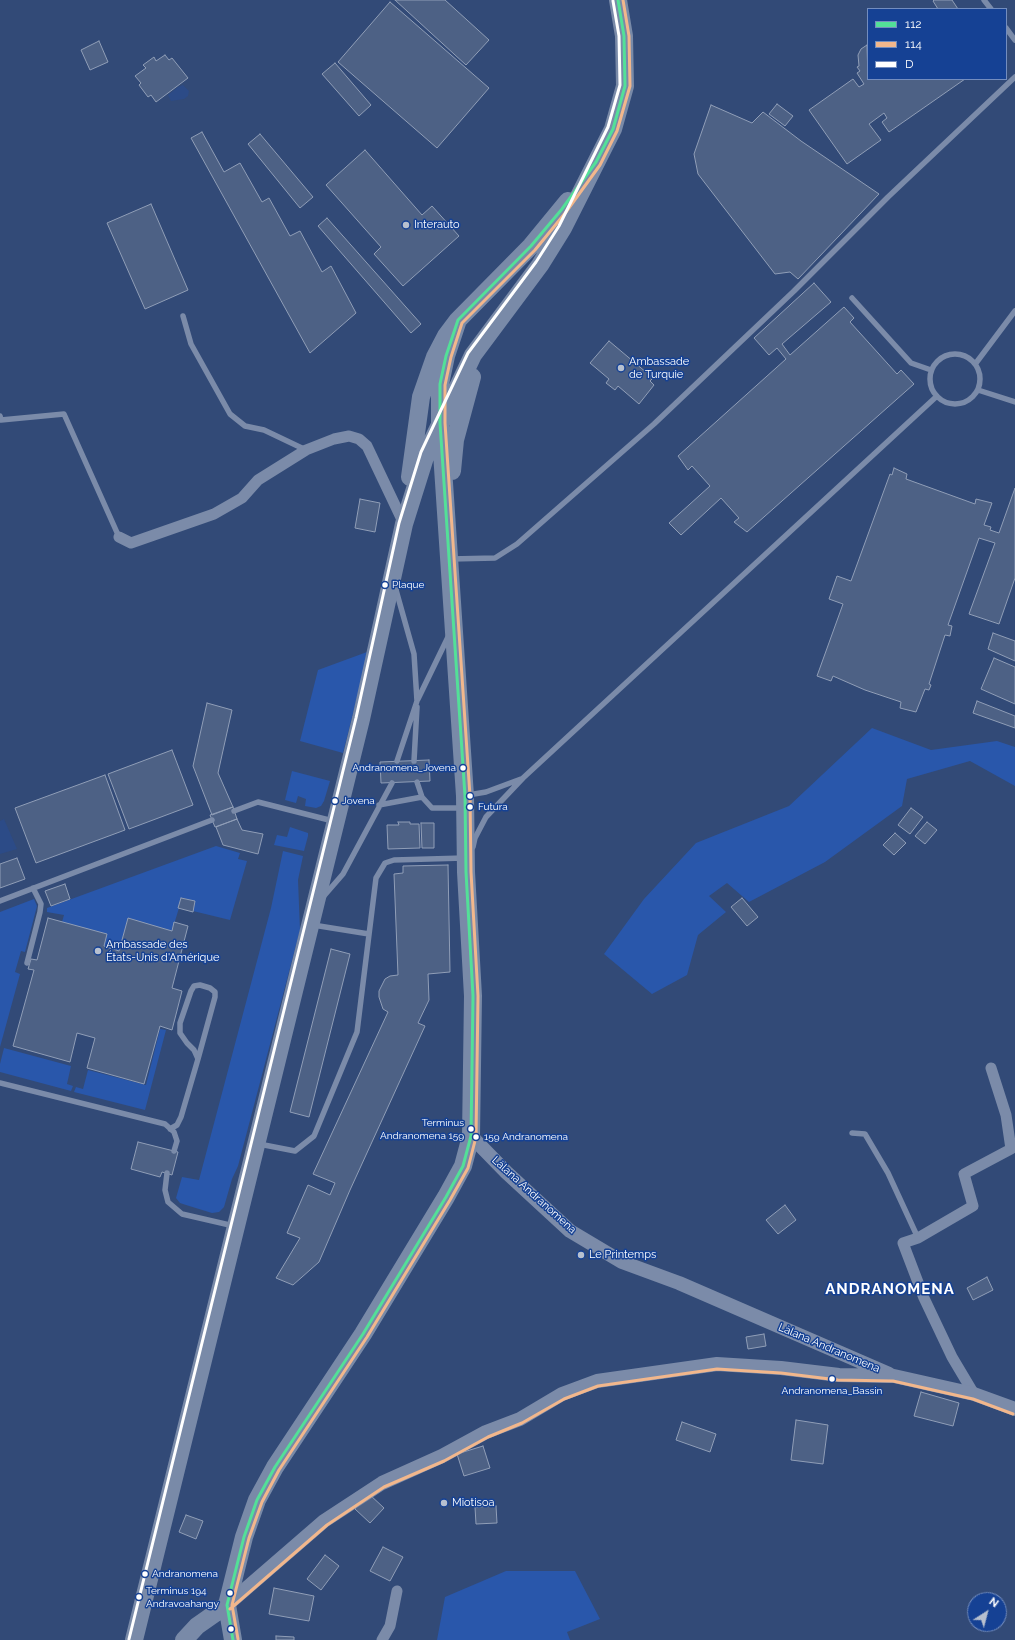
<!DOCTYPE html>
<meta charset="utf-8">
<style>
body{margin:0}
#map{position:relative;width:1015px;height:1640px;overflow:hidden;background:#324a77;font-family:Raleway,sans-serif}
canvas{display:block}
.legend{position:absolute;left:867px;top:8px;width:140px;height:72px;box-sizing:border-box;background:#154194;border:1px solid #738dbf;margin:0;padding:5px 7px;list-style:none;font-size:12px;color:#fff}
.legend li{display:flex;align-items:center;gap:8px;height:20px}
.legend b{width:20px;border:1px solid #738dbf}
.north{position:absolute;left:967px;top:1592px;width:40px;height:40px;box-sizing:border-box;background:#154194;border:1px solid #738dbf;border-radius:50%;rotate:36deg;font-size:11px;font-weight:700;line-height:16px;text-align:center;color:#fff}
.north::after{content:'';display:block;margin:auto;width:14px;height:18px;background:#b7c0cf;clip-path:polygon(50% 0,100% 100%,50% 72%,0 100%)}
</style>
<div id="map">
<canvas width="1015" height="1640"></canvas>
<ul class="legend">
<li><b style="height:5px;background:#53e098"></b>112</li>
<li><b style="height:5px;background:#f2b78c"></b>114</li>
<li><b style="height:5px;background:#fff"></b>D</li>
</ul>
<div class="north">N</div>
</div>
<script>
const ctx = document.querySelector('canvas').getContext('2d');
ctx.lineJoin = 'round';
function fillPath(path, color) { ctx.fillStyle = color; ctx.fill(path, 'evenodd'); }
const shape = rows => new Path2D(rows.map(r => 'M' + r).join(''));
function stroke(path, color, width, dash) { ctx.strokeStyle = color; ctx.lineWidth = width; ctx.lineCap = dash ? 'butt' : 'round'; ctx.setLineDash(dash || []); ctx.stroke(path); }
function write(font, color, halo, rows, align = 'center') {
  ctx.font = font + ' Raleway,sans-serif'; ctx.lineWidth = 3; ctx.setLineDash([]); ctx.textBaseline = 'middle'; ctx.strokeStyle = halo; ctx.fillStyle = color; for (const [text, x, y, turn = 0] of rows) {
    ctx.save(); ctx.translate(x, y); ctx.rotate((+turn || 0) * Math.PI / 180); ctx.textAlign = isNaN(turn) ? turn : align; if (halo) ctx.strokeText(text, 0, 0); ctx.fillText(text, 0, 0); ctx.restore();
  }
}
fillPath(shape([
 [367,652,365,666,343,753,300,741,318,670],
 [872,728,931,750,997,741,1015,747,1015,786,970,761,907,779,902,806,825,862,749,902,727,883,709,896,726,912,698,935,687,975,652,994,604,954,644,899,696,843,789,806],
 [292,771,330,781,324,801,321,806,316,808,305,806,306,799,298,796,296,803,285,800],
 [290,827,308,833,308,836,304,851,274,845,277,835,287,837],
 [216,846,240,853,238,859,247,861,230,920,193,911,195,901,182,898,172,931,128,919,119,951,104,946,107,934,62,922,64,915,47,912,47,908],
 [283,851,303,856,298,880,300,930,238,1166,232,1179,224,1207,219,1212,212,1213,186,1205,180,1203,176,1198,182,1177,199,1180,271,908],
 [34,899,37,906,25,952,21,951,15,972,20,974,0,1047,0,912],
 [160,1029,166,1030,145,1110,74,1092,76,1087,83,1089,88,1070,146,1085],
 [4,1048,71,1066,67,1084,73,1086,71,1091,0,1072,0,1064],
 [506,1571,575,1571,600,1619,567,1632,570,1640,437,1640,445,1597]
]), '#2957ab');
fillPath(shape([
 [183,85,189,91,188,96,184,99,171,101,168,95,178,87],
 [4,819,17,849,0,854,0,821]
]), '#2c4b87');
const building = shape([
 [395,0,445,0,489,40,466,65,395,0],
 [934,0,952,0,958,9,938,9,933,1,934,0],
 [390,2,489,88,437,148,338,62,390,2],
 [99,41,108,62,90,70,81,50,99,41],
 [867,45,868,79,965,79,889,132,882,122,887,118,884,113,869,124,881,140,847,164,809,110,853,79,859,87,864,84,857,73,860,71,857,67,859,66,858,55,861,49,867,45],
 [165,55,169,60,172,58,188,78,156,102,151,95,148,97,139,85,141,83,135,76,146,68,143,65,154,57,156,61,165,55],
 [335,63,371,105,359,116,322,74,335,63],
 [777,104,793,116,785,126,769,114,777,104],
 [711,105,752,123,763,112,801,141,879,194,798,279,790,272,775,274,698,174,694,154,711,105],
 [202,132,224,172,240,163,262,202,269,198,290,236,300,231,322,272,331,266,356,313,310,353,191,138,202,132],
 [260,134,313,197,300,208,248,144,260,134],
 [365,150,422,215,432,206,459,236,403,286,374,254,381,247,326,185,365,150],
 [151,204,188,290,145,309,107,223,151,204],
 [327,218,421,324,411,333,318,226,327,218],
 [814,283,831,302,782,344,790,355,844,307,854,318,850,322,897,374,901,370,914,384,747,532,734,522,739,518,721,498,681,535,669,523,710,486,692,466,688,470,678,456,786,359,777,348,769,355,754,338,814,283],
 [609,341,653,378,650,381,654,385,639,404,618,386,615,390,606,383,609,379,590,363,609,341],
 [894,468,907,474,906,479,975,504,976,499,992,503,984,525,991,527,990,530,999,533,1015,488,1015,578,999,624,969,614,995,543,979,538,948,625,952,626,950,636,945,635,929,684,931,685,929,690,925,689,916,712,900,708,901,702,865,690,833,676,831,681,817,676,843,604,829,599,837,576,851,581,890,474,892,475,894,468],
 [360,499,380,503,375,532,355,528,360,499],
 [993,633,1015,641,1015,661,988,649,993,633],
 [994,658,1015,667,1015,704,981,689,994,658],
 [977,701,1015,716,1015,728,973,713,977,701],
 [207,703,232,710,218,773,233,807,212,815,193,766,207,703],
 [172,750,193,805,129,829,108,774,172,750],
 [429,760,430,781,381,783,380,762,429,760],
 [105,775,125,830,36,863,15,808,105,775],
 [233,807,237,819,215,827,210,815,233,807],
 [911,808,923,817,910,834,898,825,911,808],
 [237,819,242,830,263,834,258,854,223,845,216,827,237,819],
 [398,822,410,822,410,824,419,824,420,848,388,849,387,825,399,825,398,822],
 [927,822,937,830,925,844,915,836,927,822],
 [421,823,434,823,434,848,422,848,421,823],
 [895,833,906,843,894,855,883,845,895,833],
 [17,858,25,879,0,888,0,864,17,858],
 [448,865,450,972,428,974,429,1000,418,1023,425,1026,350,1190,319,1262,293,1285,276,1278,300,1238,287,1233,308,1185,330,1195,335,1183,313,1174,388,1012,383,1009,379,997,379,991,385,979,390,976,398,975,394,874,403,873,403,866,448,865],
 [65,884,70,899,51,906,45,891,65,884],
 [181,898,195,901,193,912,178,908,181,898],
 [742,898,758,917,747,926,731,907,742,898],
 [48,918,107,934,104,946,119,951,128,918,172,931,174,922,188,926,172,988,182,991,172,1030,160,1026,144,1084,87,1068,95,1038,77,1033,70,1062,13,1046,34,970,28,969,31,959,37,960,48,918],
 [331,949,350,954,309,1117,290,1112,331,949],
 [138,1142,178,1152,172,1175,162,1172,160,1177,131,1169,138,1142],
 [785,1205,796,1220,778,1234,766,1220,785,1205],
 [987,1277,993,1290,973,1300,967,1288,987,1277],
 [764,1334,766,1346,748,1349,746,1337,764,1334],
 [921,1392,959,1403,953,1426,914,1416,921,1392],
 [796,1420,828,1425,823,1464,791,1460,796,1420],
 [682,1422,716,1434,710,1452,676,1440,682,1422],
 [483,1446,490,1468,464,1476,457,1454,483,1446],
 [369,1494,384,1508,370,1523,355,1509,369,1494],
 [496,1506,497,1523,476,1524,475,1507,496,1506],
 [186,1515,203,1521,196,1539,179,1532,186,1515],
 [383,1547,403,1557,390,1581,370,1571,383,1547],
 [325,1555,339,1566,321,1590,307,1579,325,1555],
 [274,1588,314,1596,309,1621,269,1614,274,1588],
 [276,1636,294,1637,294,1640,276,1640,276,1636]
]);
fillPath(building, '#4d6185');
stroke(building, '#909eb7', 1);
stroke(shape([
 [984,0,991,9],
 [1006,28,1015,40],
 [852,298,911,363,931,370],
 [183,316,191,344,230,414,245,426,264,430,306,450],
 '930 379a25 25 0 1 1 50 0a25 25 0 1 1-50 0Z',
 [976,363,1015,311],
 [978,390,1015,402],
 [0,416,1,420,64,414,119,537],
 [451,559,495,558,517,544,654,424,794,291,888,197,1015,77],
 [396,590,414,654,417,701,397,761],
 [418,699,449,635],
 [414,761,417,707],
 [417,782,422,797,432,808,462,808],
 [468,795,486,792,521,779],
 [379,805,422,797],
 [234,811,258,802,333,821],
 [473,847,475,838,486,817,523,778,937,396],
 [323,897,343,874,392,783],
 [0,901,212,820],
 [313,925,369,934],
 [27,963,40,912,41,904,33,888],
 [0,1083,165,1124,174,1132,177,1141,174,1151],
 [170,1129,177,1125,181,1117,198,1059,194,1050,187,1043,180,1033,180,1023,191,991,194,986,200,985,210,988,215,992,215,997,198,1059],
 [852,1133,865,1134,888,1173,918,1238],
 [259,1144,295,1151,314,1136,357,1032,376,878,385,863,394,860,464,858],
 [167,1173,165,1190,168,1202,182,1214,234,1226]
]), '#7b8ba9', 5.5);
stroke(shape([
 [119,537,131,543,214,514,242,498,258,480,306,450,334,439,349,436,359,439,367,446,404,524],
 [974,1394,952,1357,924,1298,903,1243,918,1238,973,1206,964,1174,1011,1149,1006,1115,991,1068],
 [382,1640,390,1626,397,1591]
]), '#7b8ba9', 11);
stroke(shape([
 [471,1136,506,1172,570,1231,622,1262,679,1283,889,1374],
 [227,1605,324,1521,382,1483,442,1456,486,1432,520,1419,562,1394,597,1381,717,1364,781,1368,839,1375,894,1376,974,1394,1015,1409]
]), '#7b8ba9', 14);
stroke(shape([
 [452,471,455,440,472,377],
 [410,477,421,397,435,357,446,336,458,320,531,246,568,201],
 [134,1640,361,719,404,524,426,454,473,355,540,265,563,228,613,129,625,86,624,36,618,0],
 [184,1640,197,1626,227,1605],
 [233,1640,227,1605,244,1537,257,1500,275,1467,363,1334,446,1197,463,1166,471,1136,473,996,466,872,465,796,440,423,440,384,446,356,458,320]
]), '#798aa8', 18);
stroke(shape([
 [233,1640,227,1605,244,1537,257,1500,275,1467,363,1334,446,1197,463,1166,471,1136,473,996,466,872,465,796,440,423,440,384,446,356,458,320,531,246,562,209,596,162,613,129,625,86,624,36,618,0]
]), '#53e098', 3);
stroke(shape([
 [230,1609,327,1525,384,1487,444,1461,488,1437,522,1423,564,1399,598,1386,717,1369,781,1373,838,1380,893,1381,973,1399,1013,1414],
 [238,1639,232,1605,249,1538,262,1502,279,1470,367,1337,450,1200,468,1168,476,1137,478,996,471,872,470,796,445,423,445,385,451,357,462,323,535,250,566,212,600,165,617,131,630,86,629,36,623,0]
]), '#f2b78c', 3);
stroke(shape([
 [129,1639,356,718,399,523,421,452,468,353,536,262,559,226,608,127,620,85,619,36,613,1]
]), '#fff', 3);
for (const [x, y, r, color] of [
 [406,225,4,"#b7c0cf"],
 [621,368,4,"#b7c0cf"],
 [385,585,3.5,"#fff"],
 [463,768,3.5,"#fff"],
 [470,796,3.5,"#fff"],
 [335,801,3.5,"#fff"],
 [470,807,3.5,"#fff"],
 [98,951,4,"#b7c0cf"],
 [471,1129,3.5,"#fff"],
 [476,1137,3.5,"#fff"],
 [581,1255,4,"#b7c0cf"],
 [832,1379,3.5,"#fff"],
 [444,1503,4,"#b7c0cf"],
 [145,1574,3.5,"#fff"],
 [230,1593,3.5,"#fff"],
 [139,1597,3.5,"#fff"],
 [231,1629,3.5,"#fff"]
]) { const dot = new Path2D(); dot.arc(x, y, r, 0, 2 * Math.PI); ctx.fillStyle = color; ctx.fill(dot); stroke(dot, '#154194', 1.5); }
write('10px', '#fff', '#154194', [
 ["Plaque",392,585],
 ["Andranomena_Jovena",456,768,"right"],
 ["Jovena",342,801],
 ["Futura",478,807],
 ["Terminus",464,1123,"right"],
 ["Andranomena 159",464,1136,"right"],
 ["159 Andranomena",484,1137],
 ["Andranomena_Bassin",832,1391,"center"],
 ["Andranomena",152,1574],
 ["Terminus 194",146,1591],
 ["Andravoahangy",146,1604]
], 'left');
write('11px', '#fff', '#154194', [
 ["Interauto",414,225],
 ["Ambassade",629,362],
 ["de Turquie",629,375],
 ["Ambassade des",106,945],
 ["États-Unis d'Amérique",106,958],
 ["Le Printemps",589,1255],
 ["Miotisoa",452,1503]
], 'left');
write('11px', '#fff', '#154194', [
 ["Làlana Andranomena",534,1195,42],
 ["Làlana Andranomena",829,1348,23]
]);
ctx.letterSpacing = '1px';
write('bold 15px', '#fff', '#154194', [
 ["ANDRANOMENA",890,1289]
]);
ctx.letterSpacing = '0px';
</script>
